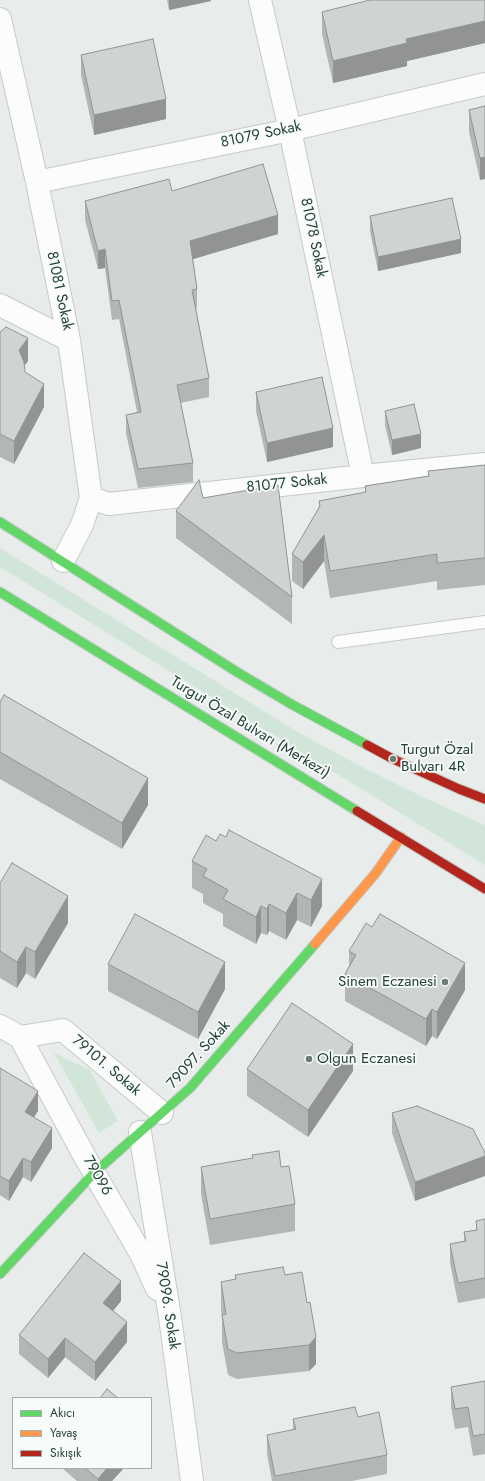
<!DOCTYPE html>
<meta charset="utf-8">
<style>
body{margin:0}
#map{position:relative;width:485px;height:1481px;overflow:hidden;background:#e8edeb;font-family:Jost,sans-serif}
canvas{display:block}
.legend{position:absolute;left:12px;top:1397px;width:140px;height:72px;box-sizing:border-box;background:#f7fbf9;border:1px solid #a3b1ad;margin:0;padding:5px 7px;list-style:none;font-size:12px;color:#24423a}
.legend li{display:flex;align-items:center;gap:8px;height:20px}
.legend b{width:20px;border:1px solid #a3b1ad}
</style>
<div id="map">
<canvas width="485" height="1481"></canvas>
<ul class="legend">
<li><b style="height:5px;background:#63d668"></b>Akıcı</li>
<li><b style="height:5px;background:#ff974d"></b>Yavaş</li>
<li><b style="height:5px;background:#b3261e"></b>Sıkışık</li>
</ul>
</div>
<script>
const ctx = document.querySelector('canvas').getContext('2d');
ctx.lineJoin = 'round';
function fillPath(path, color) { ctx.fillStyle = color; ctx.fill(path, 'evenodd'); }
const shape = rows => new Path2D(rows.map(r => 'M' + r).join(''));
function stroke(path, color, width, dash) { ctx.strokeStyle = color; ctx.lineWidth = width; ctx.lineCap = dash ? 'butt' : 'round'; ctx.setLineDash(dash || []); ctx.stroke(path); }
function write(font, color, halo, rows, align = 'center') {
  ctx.font = font + ' Jost,sans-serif'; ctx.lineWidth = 3.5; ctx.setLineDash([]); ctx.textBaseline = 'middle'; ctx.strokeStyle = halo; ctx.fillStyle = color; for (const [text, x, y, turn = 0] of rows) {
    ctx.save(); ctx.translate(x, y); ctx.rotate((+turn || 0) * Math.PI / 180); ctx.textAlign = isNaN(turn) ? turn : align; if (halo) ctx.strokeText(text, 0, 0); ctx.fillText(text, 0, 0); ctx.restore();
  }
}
fillPath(shape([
 [0,548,301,734,360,766,427,799,485,825,485,865,0,567],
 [54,1053,90,1070,118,1121,99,1133]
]), '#d1e6d8');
const lane = shape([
 [338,642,485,622]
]);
const street = shape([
 [260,0,290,130,363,476],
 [0,19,37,182,69,340,91,498,82,525,63,561],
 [37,182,290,130,485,84],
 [0,305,69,340],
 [91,498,109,504,363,476,485,464],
 [0,1026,20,1037,63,1030,162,1113],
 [20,1037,85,1157,141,1254,157,1289],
 [140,1132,170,1317,192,1481]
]);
const fast = shape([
 [0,522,237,672,291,704,367,745],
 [0,592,357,811],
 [0,1274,94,1173,190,1088,315,944]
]);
const slow = shape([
 [315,944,375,874,401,837]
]);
const jam = shape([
 [367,745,393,759,459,789,485,799],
 [357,811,485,889]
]);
stroke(lane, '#c5cac8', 14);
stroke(street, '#c5cac8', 24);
stroke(fast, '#c3cbc8', 11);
stroke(slow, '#c3cbc8', 11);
stroke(jam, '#c3cbc8', 11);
stroke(lane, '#fcfcfc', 12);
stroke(street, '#fcfcfc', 22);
stroke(fast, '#63d668', 9);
stroke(slow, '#ff974d', 9);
stroke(jam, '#b3261e', 9);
fillPath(shape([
 [167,0,211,0,211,1,169,10],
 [485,0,485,43,407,61,407,66,333,83,322,34,322,12],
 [81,55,166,119,94,135,81,75],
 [485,106,480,180,469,132,469,110],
 [172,191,278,234,193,259,197,289,197,308,196,308,209,378,209,397,180,403,193,463,193,482,138,488,126,433,126,415,137,412,119,319,112,320,105,268,98,269,85,220,85,201],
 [370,216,461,253,378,271,370,231],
 [0,332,28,361,24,366,25,372,44,407,14,464,0,457],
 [256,392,333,447,267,462,256,411],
 [385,411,421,448,392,455,385,425],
 [485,465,485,585,437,590,437,581,330,598,324,561,303,589,292,581,292,554,319,507,319,501,365,493,365,486,428,476,428,471],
 [203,498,292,597,292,624,176,538,176,511],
 [0,702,148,805,122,849,0,779],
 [206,835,322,906,311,927,297,920,286,940,269,931,267,935,261,933,256,944,223,926,223,914,203,903,203,894,192,888,192,861],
 [0,883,68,923,35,979,26,973,17,988,0,978],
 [349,951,465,990,437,1039,432,1036,426,1046,345,1001,345,974,349,966],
 [108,964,225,989,198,1039,108,991],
 [0,1068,38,1111,34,1117,52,1148,31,1182,23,1177,9,1201,0,1195],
 [247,1069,353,1071,308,1137,247,1096],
 [417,1106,415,1201,392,1133,392,1113],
 [252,1155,281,1167,295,1204,295,1231,210,1245,201,1194,201,1167,252,1158],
 [485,1219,485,1298,458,1303,450,1263,450,1244,464,1241,464,1232,476,1230,476,1221],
 [235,1275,285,1275,316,1364,309,1371,237,1379,228,1375,222,1342,222,1319,221,1309,221,1282,235,1279],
 [121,1301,113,1311,127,1342,95,1381,65,1357,48,1378,19,1354,19,1335],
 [485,1381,485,1454,473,1456,468,1427,455,1429,451,1407,451,1387],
 [358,1417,387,1455,387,1474,352,1481,272,1481,267,1454,267,1435,293,1430,293,1419],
 [62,1468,124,1468,112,1481,77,1481]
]), '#b2b6b5');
fillPath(shape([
 [169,0,211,0,211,1,169,10],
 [485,21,485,43,407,61,407,66,333,83,333,61,406,39],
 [166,99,166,119,94,135,94,115],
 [485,157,485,179,480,180,480,158],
 [278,215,278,234,190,260,190,241],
 [461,239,461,253,378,271,378,257],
 [105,249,105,268,98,269,98,251],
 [28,338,28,361,19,373,19,350],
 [44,384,44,407,14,464,14,441],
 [333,428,333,447,267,462,267,443],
 [421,434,421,448,392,455,392,440],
 [324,535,324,561,303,589,303,562],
 [148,778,148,805,122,849,122,823],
 [322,879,322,906,311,927,311,900],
 [297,893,297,920,286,940,286,913],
 [68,896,68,923,35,979,35,952],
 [269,904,269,931,267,935,267,909],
 [261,906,261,933,256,944,256,917],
 [26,947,26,973,17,988,17,962],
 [225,962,225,989,198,1039,198,1012],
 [465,963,465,990,437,1039,437,1012],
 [432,1009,432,1036,426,1046,426,1019],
 [353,1044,353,1071,308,1137,308,1110],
 [38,1091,38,1111,25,1131,25,1112],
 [52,1128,52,1148,31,1182,31,1162],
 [485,1156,485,1176,415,1201,415,1182],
 [23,1158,23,1177,9,1201,9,1181],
 [121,1281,121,1301,103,1323,103,1303],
 [127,1322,127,1342,95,1381,95,1362],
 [316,1337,316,1364,309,1371,309,1345],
 [65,1338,65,1357,48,1378,48,1359],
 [107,1468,124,1468,112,1481,98,1481,98,1479]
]), '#919493');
const building = shape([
 [370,0,485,0,485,21,406,39,407,43,333,61,322,12,370,0],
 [153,39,166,99,94,115,81,55,153,39],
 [485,106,485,157,480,158,469,110,485,106],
 [263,164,278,215,190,241,197,289,192,290,209,378,177,385,193,463,138,469,126,415,141,412,119,300,112,301,105,249,98,251,85,201,169,179,172,191,263,164],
 [452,198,461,239,378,257,370,216,452,198],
 [6,327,28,338,19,350,24,362,25,372,44,384,14,441,0,434,0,332,6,327],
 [322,377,333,428,267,443,256,392,322,377],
 [414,404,421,434,392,440,385,411,414,404],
 [485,465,485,558,437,563,437,554,330,571,324,535,303,562,292,554,320,506,319,501,366,492,365,486,429,476,428,471,485,465],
 [199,480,203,498,278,485,292,597,176,511,199,480],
 [4,695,148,778,122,823,0,752,0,702,4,695],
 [229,830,322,879,311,900,297,893,286,913,269,904,267,909,261,906,256,917,223,899,228,890,203,876,207,869,192,861,206,835,216,841,220,834,226,837,229,830],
 [12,863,68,896,35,952,26,947,17,962,0,951,0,883,12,863],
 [135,914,225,962,198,1012,108,964,135,914],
 [380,914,465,963,437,1012,432,1009,426,1019,345,974,356,955,349,951,366,923,372,927,380,914],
 [292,1003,353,1044,308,1110,247,1069,292,1003],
 [0,1068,38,1091,25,1112,52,1128,31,1162,23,1158,9,1181,0,1176,0,1068],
 [417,1106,473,1129,485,1153,485,1156,415,1182,392,1113,417,1106],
 [279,1151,281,1167,289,1166,295,1204,210,1219,201,1167,253,1158,252,1155,279,1151],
 [485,1219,485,1278,458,1283,450,1244,466,1241,464,1232,477,1230,476,1221,485,1219],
 [84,1253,121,1281,103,1303,127,1322,95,1362,65,1338,48,1359,19,1335,84,1253],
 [283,1267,285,1275,302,1272,307,1303,310,1302,316,1337,309,1345,237,1353,228,1349,222,1315,226,1314,221,1282,236,1279,235,1275,283,1267],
 [485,1381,485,1434,473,1436,468,1407,455,1409,451,1387,485,1381],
 [107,1389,118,1398,100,1398,107,1389],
 [355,1407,358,1417,379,1412,387,1455,275,1476,267,1435,296,1429,293,1419,355,1407],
 [85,1468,107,1468,98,1479,85,1468]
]);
fillPath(building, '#cfd4d2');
stroke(building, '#919493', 1);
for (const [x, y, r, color] of [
 [393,759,4,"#697e78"],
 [445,982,4,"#697e78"],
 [309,1059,4,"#697e78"]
]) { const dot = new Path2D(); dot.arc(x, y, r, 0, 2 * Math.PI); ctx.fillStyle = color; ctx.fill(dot); stroke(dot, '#f7fbf9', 1.5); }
write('15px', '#24423a', '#f7fbf9', [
 ["81079 Sokak",261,135,-12],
 ["81078 Sokak",313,238,78],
 ["81081 Sokak",59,291,78],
 ["81077 Sokak",287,484,-6],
 ["Turgut Özal Bulvarı (Merkezi)",250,728,31],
 ["79097. Sokak",199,1055,-48],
 ["79101. Sokak",106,1066,40],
 ["79096",97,1176,60],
 ["79096. Sokak",167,1306,81]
]);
write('15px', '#24423a', '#f7fbf9', [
 ["Turgut Özal",401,750],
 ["Bulvarı 4R",401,767],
 ["Sinem Eczanesi",437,982,"right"],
 ["Olgun Eczanesi",317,1059]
], 'left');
</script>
